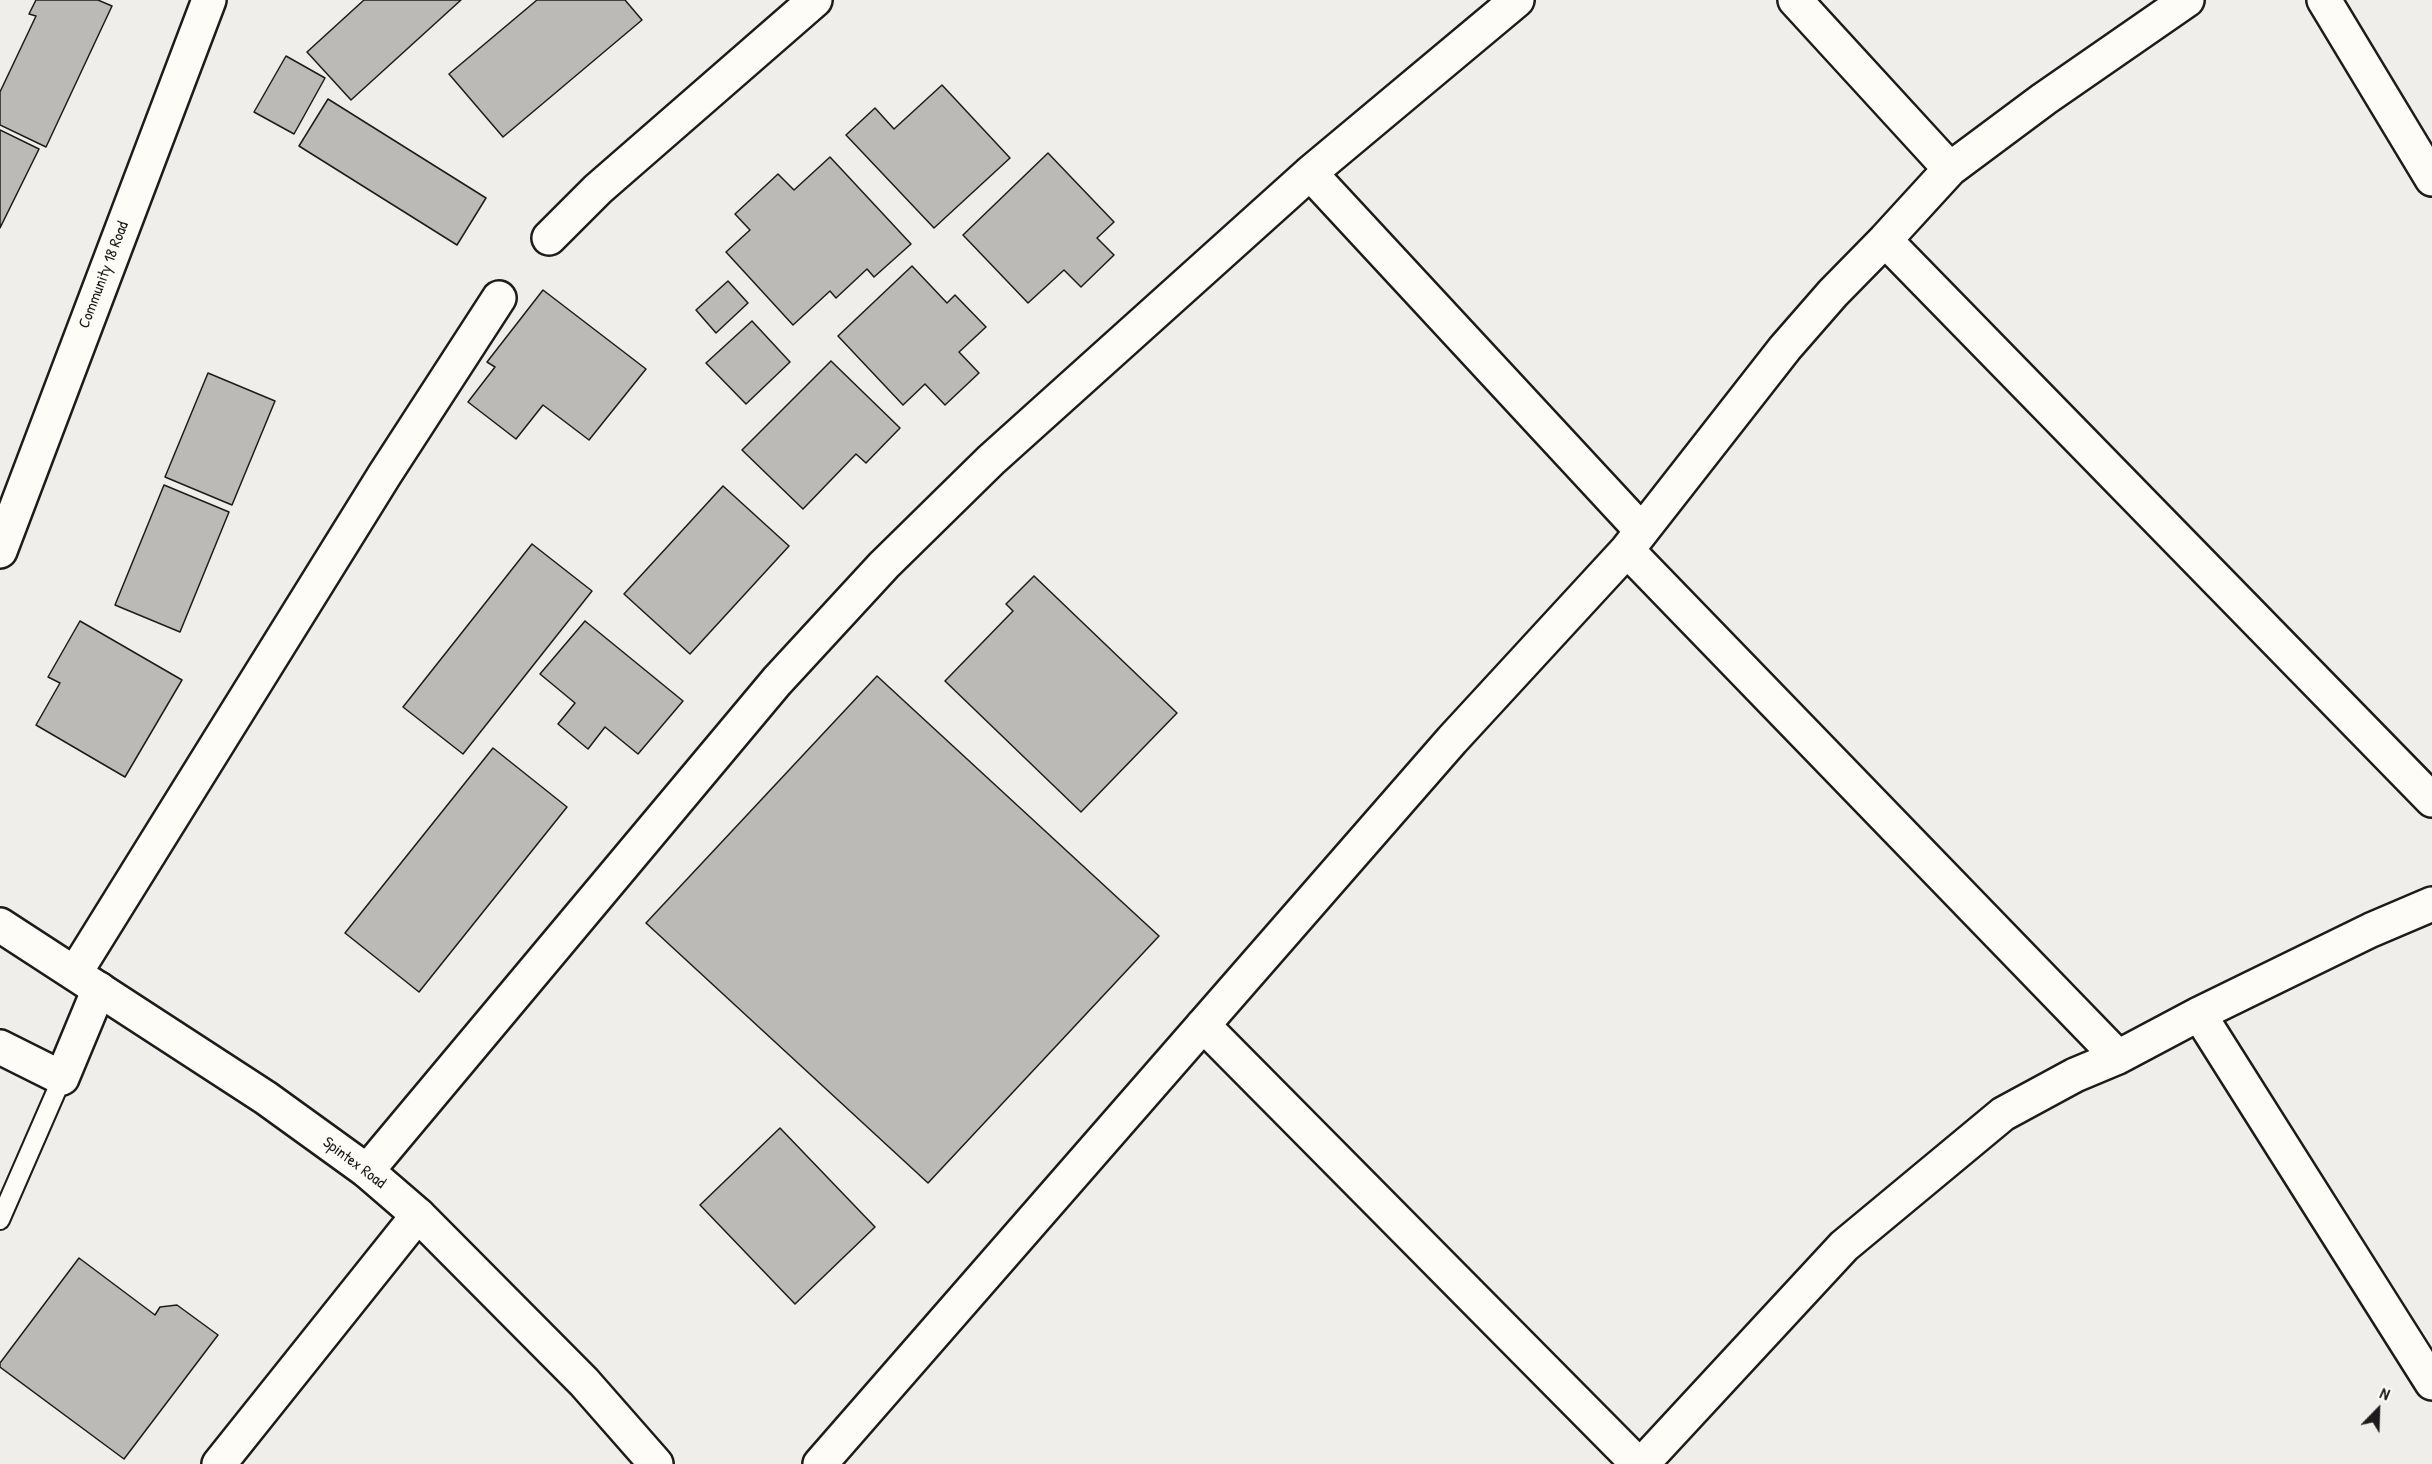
<!DOCTYPE html>
<style>
body{margin:0}
#map{position:relative;width:2432px;height:1464px;overflow:hidden;background:#f0eeea;font-family:"Patrick Hand",sans-serif}
canvas{display:block}
.north{position:absolute;left:2348px;top:1380px;width:60px;height:60px;-webkit-text-stroke:4px #fdfcf7;paint-order:stroke;rotate:23deg;font-size:16px;font-weight:700;line-height:24px;text-align:center;color:#1c1c1c}
.north::after{content:'';display:block;margin:auto;width:21px;height:27px;background:#1c1c1c;clip-path:polygon(50% 0,100% 100%,50% 72%,0 100%)}
</style>
<div id="map">
<canvas width="2432" height="1464"></canvas>
<div class="north">N</div>
</div>
<script>
const ctx = document.querySelector('canvas').getContext('2d');
ctx.lineJoin = 'round';
function fillPath(path, color) { ctx.fillStyle = color; ctx.fill(path, 'evenodd'); }
const shape = rows => new Path2D(rows.map(r => 'M' + r).join(''));
function stroke(path, color, width, dash) { ctx.strokeStyle = color; ctx.lineWidth = width; ctx.lineCap = dash ? 'butt' : 'round'; ctx.setLineDash(dash || []); ctx.stroke(path); }
function write(font, color, halo, rows, align = 'center') {
  ctx.font = font + ' "Patrick Hand",sans-serif'; ctx.lineWidth = 4.5; ctx.setLineDash([]); ctx.textBaseline = 'middle'; ctx.strokeStyle = halo; ctx.fillStyle = color; for (const [text, x, y, turn = 0] of rows) {
    ctx.save(); ctx.translate(x, y); ctx.rotate((+turn || 0) * Math.PI / 180); ctx.textAlign = isNaN(turn) ? turn : align; if (halo) ctx.strokeText(text, 0, 0); ctx.fillText(text, 0, 0); ctx.restore();
  }
}
const building = shape([
 [36,0,98,0,112,6,46,147,0,125,0,92,36,16,29,14,36,0],
 [364,0,461,0,351,100,307,52,364,0],
 [537,0,625,0,642,20,503,137,449,74,537,0],
 [286,56,325,78,294,134,254,112,286,56],
 [942,85,1010,158,934,228,846,135,875,108,894,129,942,85],
 [328,99,486,198,457,245,299,146,328,99],
 [0,130,39,149,0,228,0,130],
 [1048,153,1114,222,1097,238,1114,255,1081,287,1064,270,1028,303,963,235,1048,153],
 [830,157,911,244,874,277,867,269,836,298,830,291,793,325,726,252,750,230,735,214,778,174,794,190,830,157],
 [912,266,947,303,955,295,986,327,959,352,979,373,945,405,925,384,903,405,838,336,912,266],
 [728,281,748,303,716,333,696,310,728,281],
 [543,290,646,369,589,440,543,405,516,439,468,402,495,367,487,362,543,290],
 [752,321,790,362,746,404,706,363,752,321],
 [831,361,900,428,866,463,856,454,803,509,742,450,831,361],
 [208,373,275,401,232,505,165,477,208,373],
 [164,485,229,512,180,632,115,605,164,485],
 [723,486,789,546,690,654,624,594,723,486],
 [532,544,592,591,463,754,403,707,532,544],
 [1034,576,1177,713,1081,812,945,681,1013,611,1006,604,1034,576],
 [80,621,182,680,125,777,36,725,60,683,48,677,80,621],
 [585,621,683,701,638,754,605,727,588,749,558,724,575,703,540,674,585,621],
 [877,676,1159,936,928,1183,646,923,877,676],
 [493,748,567,807,419,992,345,933,493,748],
 [780,1128,875,1227,795,1304,700,1205,780,1128],
 [79,1258,155,1315,160,1307,177,1305,218,1335,124,1459,0,1367,0,1363,79,1258]
]);
fillPath(building, '#bbbab6');
stroke(building, '#1c1c1c', 1.5);
const lane = shape([
 [0,1220,62,1078]
]);
const street = shape([
 [1795,0,1950,169],
 [2324,0,2432,179],
 [1310,173,1642,531],
 [549,238,598,189,815,0],
 [1885,240,2432,800],
 [1627,550,2118,1057],
 [75,973,385,474,499,298],
 [2199,1014,2432,1383],
 [1203,1025,1638,1464],
 [0,1047,62,1078,99,989],
 [367,1171,777,681,884,565,991,460,1310,173,1517,0],
 [219,1464,418,1215],
 [820,1464,1452,740,1627,550,1785,348,1833,293,1885,240,1950,169,2044,99,2187,0],
 [1642,1464,1844,1246,2003,1114,2075,1075,2118,1057,2199,1014,2371,930,2432,904]
]);
const secondary = shape([
 [0,551,209,0],
 [0,925,266,1098,367,1171,418,1215,584,1382,656,1464]
]);
stroke(lane, '#1c1c1c', 22);
stroke(street, '#1c1c1c', 38);
stroke(secondary, '#1c1c1c', 38);
stroke(lane, '#fdfcf7', 18);
stroke(street, '#fdfcf7', 33);
stroke(secondary, '#fdfcf7', 33);
write('16px', '#1c1c1c', '#fdfcf7', [
 ["Community 18 Road",104,275,-69],
 ["Spintex Road",354,1163,37]
]);
</script>
